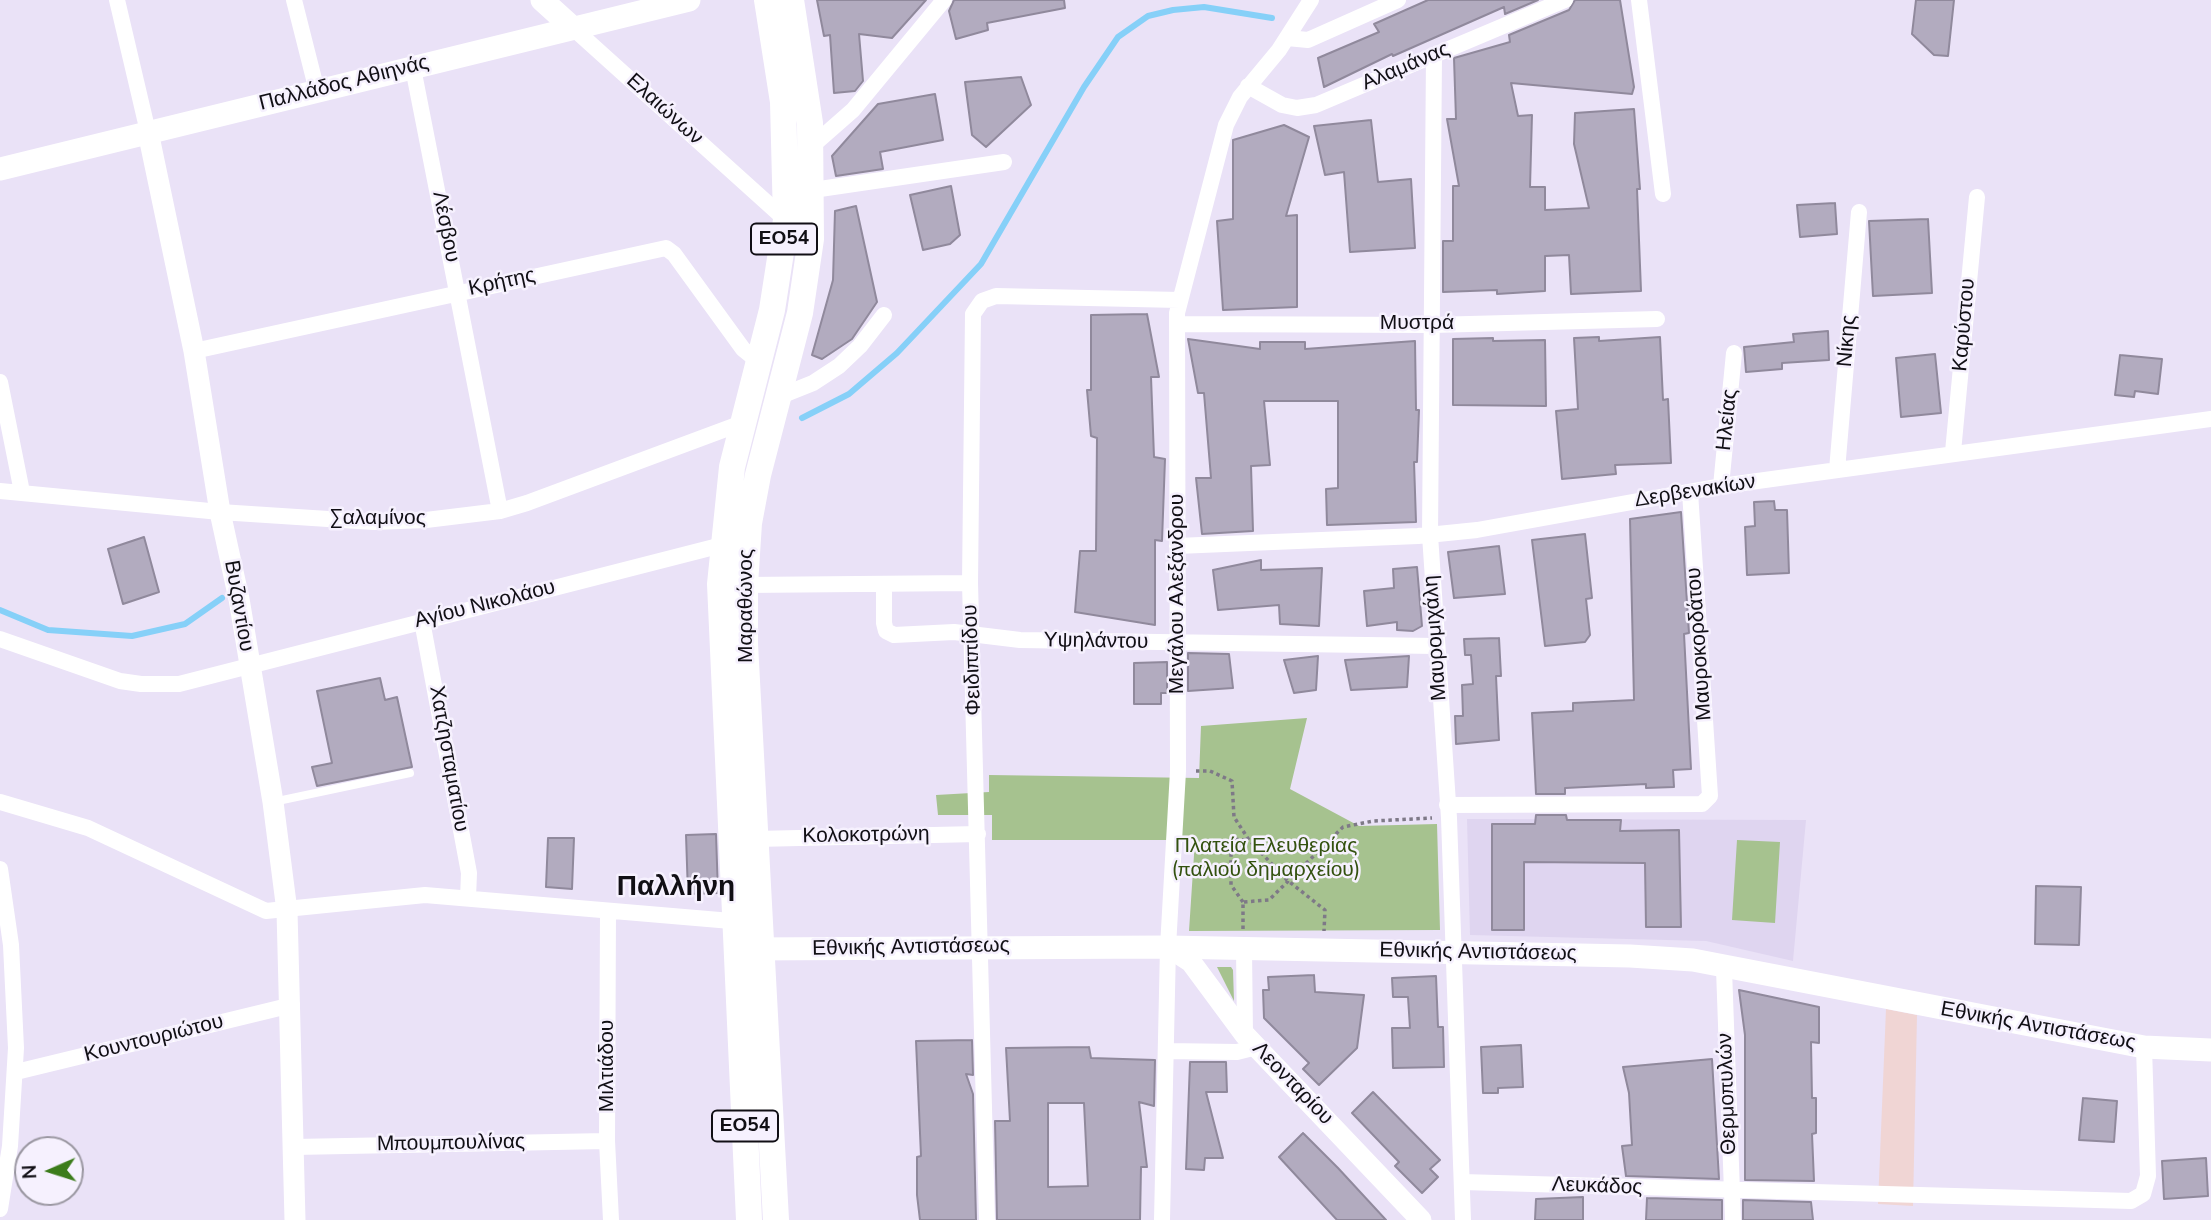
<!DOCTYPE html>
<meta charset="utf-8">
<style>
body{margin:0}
#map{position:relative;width:2211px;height:1220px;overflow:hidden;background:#eae2f7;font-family:"Nunito Sans",sans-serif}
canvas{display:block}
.north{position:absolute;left:14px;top:1136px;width:70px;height:70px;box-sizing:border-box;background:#f6f1fe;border:2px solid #9a97a1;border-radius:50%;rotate:267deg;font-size:19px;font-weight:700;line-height:28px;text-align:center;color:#110f15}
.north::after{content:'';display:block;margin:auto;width:24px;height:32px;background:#3c7c1b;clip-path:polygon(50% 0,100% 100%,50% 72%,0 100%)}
</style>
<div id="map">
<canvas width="2211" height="1220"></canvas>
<div class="north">N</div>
</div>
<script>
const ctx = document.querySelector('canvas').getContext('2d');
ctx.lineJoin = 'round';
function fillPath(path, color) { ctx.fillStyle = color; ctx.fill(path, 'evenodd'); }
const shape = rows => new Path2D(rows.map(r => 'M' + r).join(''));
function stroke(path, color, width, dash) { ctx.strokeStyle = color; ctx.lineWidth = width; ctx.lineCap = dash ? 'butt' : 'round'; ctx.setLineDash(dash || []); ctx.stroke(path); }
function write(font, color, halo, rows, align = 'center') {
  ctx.font = font + ' "Nunito Sans",sans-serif'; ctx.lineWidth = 5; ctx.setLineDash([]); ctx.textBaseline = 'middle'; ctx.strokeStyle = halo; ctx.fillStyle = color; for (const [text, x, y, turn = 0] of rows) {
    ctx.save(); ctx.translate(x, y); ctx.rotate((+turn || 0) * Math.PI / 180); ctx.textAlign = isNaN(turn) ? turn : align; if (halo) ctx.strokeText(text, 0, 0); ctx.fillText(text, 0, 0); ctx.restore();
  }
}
fillPath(shape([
 [1886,1009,1917,1015,1913,1206,1878,1204]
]), '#f0d5d4');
fillPath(shape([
 [1467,819,1806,820,1793,961,1706,941,1470,935]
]), '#dfd5f0');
fillPath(shape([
 [1307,718,1290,789,1359,826,1437,824,1440,930,1189,931,1195,840,992,840,992,815,938,815,936,795,989,792,989,775,1199,778,1201,726],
 [1737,840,1780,842,1775,923,1732,920],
 [1217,967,1231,967,1233,970,1234,1001]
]), '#a6c28f');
stroke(shape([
 [802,418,849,394,897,353,981,264,1084,87,1118,37,1148,16,1173,10,1204,7,1272,18],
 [0,610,48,630,132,636,185,624,222,598]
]), '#86d0f8', 6);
const building = shape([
 [817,0,926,0,892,38,859,34,863,81,855,91,834,93,830,35,824,36,817,0],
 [954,0,1064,0,1065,8,987,23,988,30,956,39,949,11,954,0],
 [1428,0,1538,0,1505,14,1504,7,1393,56,1392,54,1324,87,1318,58,1379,32,1374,24,1428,0],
 [1575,0,1620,0,1634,87,1632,94,1511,83,1518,116,1532,115,1530,187,1545,187,1545,210,1589,208,1574,144,1575,113,1634,109,1640,189,1637,189,1641,291,1571,294,1569,255,1545,256,1545,291,1497,294,1497,290,1443,292,1443,241,1453,241,1453,186,1459,186,1447,119,1456,119,1454,58,1510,42,1509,35,1569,10,1575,0],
 [1916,0,1954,0,1948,56,1934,55,1912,34,1916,0],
 [1021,77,1031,105,986,147,972,135,965,82,1021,77],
 [935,94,943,140,880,152,883,169,836,176,832,156,878,104,935,94],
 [1371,120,1378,182,1411,179,1415,248,1350,252,1344,172,1325,175,1314,126,1371,120],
 [1284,125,1309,137,1286,216,1297,215,1297,307,1223,310,1217,221,1233,219,1233,140,1284,125],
 [951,186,960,235,950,244,923,250,910,195,951,186],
 [1835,203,1837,234,1800,237,1797,205,1835,203],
 [856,206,877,302,852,339,822,359,812,355,833,280,835,211,856,206],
 [1928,219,1932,293,1873,296,1869,221,1928,219],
 [1147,314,1159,377,1151,377,1154,457,1165,459,1162,541,1155,540,1155,625,1075,612,1080,551,1096,551,1097,438,1091,436,1087,390,1091,390,1091,315,1147,314],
 [1828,331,1829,360,1782,363,1782,369,1746,372,1744,347,1794,342,1793,334,1828,331],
 [1599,337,1599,341,1660,337,1663,400,1668,399,1671,463,1615,465,1616,474,1562,479,1556,411,1578,409,1574,338,1599,337],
 [1493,338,1493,341,1545,340,1546,406,1453,405,1453,339,1493,338],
 [1188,339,1260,349,1260,342,1305,342,1305,349,1415,341,1416,410,1419,410,1417,462,1414,462,1416,522,1327,525,1326,489,1338,488,1338,401,1264,401,1270,465,1251,466,1253,531,1202,534,1196,478,1211,478,1204,393,1198,393,1188,339],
 [1935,354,1941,413,1901,417,1896,358,1935,354],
 [2120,355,2162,359,2158,394,2135,391,2134,397,2115,395,2120,355],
 [1774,501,1775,510,1787,510,1789,573,1747,575,1745,527,1755,526,1754,502,1774,501],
 [1681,512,1689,633,1684,634,1691,769,1673,770,1674,787,1646,788,1646,784,1565,788,1565,794,1536,794,1532,713,1573,711,1573,703,1634,700,1630,519,1681,512],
 [1585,534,1592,598,1586,599,1590,635,1585,642,1545,646,1532,540,1585,534],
 [144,537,159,592,123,604,108,549,144,537],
 [1499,546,1505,594,1454,598,1448,552,1499,546],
 [1261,560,1261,570,1322,568,1319,626,1280,624,1279,605,1218,610,1213,570,1261,560],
 [1417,567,1422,626,1413,631,1397,630,1397,622,1367,626,1364,591,1394,588,1393,569,1417,567],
 [1499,638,1501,676,1496,676,1499,740,1456,744,1455,716,1463,716,1462,685,1473,684,1471,655,1465,655,1464,639,1499,638],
 [1188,653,1229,654,1233,688,1188,691,1188,653],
 [1318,656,1316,690,1294,693,1284,660,1318,656],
 [1409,656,1407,687,1351,690,1345,660,1409,656],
 [1167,662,1167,693,1161,693,1161,704,1134,704,1134,663,1167,662],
 [380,678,385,700,397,697,412,767,317,786,312,767,332,763,317,691,380,678],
 [1536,815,1566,815,1567,820,1621,820,1620,831,1679,830,1681,927,1646,927,1645,863,1524,862,1524,930,1492,930,1492,824,1535,824,1536,815],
 [716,834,718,893,688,894,686,835,716,834],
 [548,838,574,838,572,889,546,887,548,838],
 [2036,886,2081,887,2079,945,2035,944,2036,886],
 [1314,975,1315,992,1364,995,1357,1048,1319,1085,1303,1069,1309,1063,1264,1018,1263,990,1269,990,1268,977,1314,975],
 [1436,976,1438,1027,1443,1027,1444,1067,1393,1068,1392,1028,1410,1028,1408,997,1393,997,1392,978,1436,976],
 [1739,990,1819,1007,1819,1043,1811,1042,1812,1098,1816,1098,1816,1133,1812,1134,1814,1181,1745,1180,1745,1035,1739,990],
 [972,1040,973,1075,966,1074,973,1094,976,1220,920,1220,917,1195,917,1157,921,1156,916,1041,972,1040],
 [1521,1045,1523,1087,1498,1088,1498,1093,1483,1093,1481,1047,1521,1045],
 [1089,1047,1091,1058,1155,1060,1154,1106,1139,1102,1147,1167,1141,1167,1140,1220,997,1220,995,1121,1010,1121,1006,1048,1089,1047],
 [1048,1103,1084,1103,1088,1186,1048,1187,1048,1103],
 [1712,1059,1719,1179,1626,1176,1622,1146,1632,1145,1629,1093,1623,1067,1712,1059],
 [1190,1062,1226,1062,1227,1092,1206,1092,1223,1158,1205,1158,1204,1170,1186,1169,1190,1062],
 [1373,1092,1440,1160,1430,1169,1438,1177,1422,1193,1395,1166,1399,1162,1352,1113,1373,1092],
 [2083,1098,2117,1101,2114,1142,2079,1140,2083,1098],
 [1303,1133,1338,1168,1386,1220,1337,1220,1279,1157,1303,1133],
 [2206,1158,2208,1196,2164,1199,2162,1161,2206,1158],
 [1583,1197,1583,1220,1535,1220,1536,1199,1583,1197],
 [1647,1198,1722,1200,1722,1220,1646,1220,1647,1198],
 [1743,1200,1811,1202,1813,1220,1743,1220,1743,1200]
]);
fillPath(building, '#b2abbf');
stroke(building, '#90899c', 2);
stroke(shape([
 [1196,771,1210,771,1232,781,1234,817,1249,840,1287,880,1325,910,1324,931],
 [1243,902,1231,885,1231,847,1232,839,1248,840],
 [1243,929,1243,902,1269,900,1343,827,1373,821,1432,818]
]), '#7e7987', 3.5, [3.5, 3.5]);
stroke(shape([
 [273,802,410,773]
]), '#fff', 8);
stroke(shape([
 [117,0,148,132],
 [294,0,317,91],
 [1639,0,1663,194],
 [573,28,786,220],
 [1287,38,1308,40,1398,0],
 [1434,56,1430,535,1449,818,1463,1220],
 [413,68,500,511],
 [1248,86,1282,105,1297,108,1316,105,1565,0],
 [812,146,853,110,944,0],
 [813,190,1004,162],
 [1177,324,1432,325,1657,319],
 [194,351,666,248,674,254,743,349,759,362],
 [0,382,22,492],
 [778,397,813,383,839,366,860,346,884,315],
 [1953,452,1977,197],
 [1837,470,1859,212],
 [1721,486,1734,353],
 [0,491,220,512,374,522,426,520,500,511,527,503,742,423],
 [1177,546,1418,536,1477,530,1721,486,2211,419],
 [745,585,970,583],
 [884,586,884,623,886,631,894,635,954,632,1020,640,1436,646],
 [422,621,469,873,468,898],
 [0,639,120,681,141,684,179,684,722,545],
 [0,802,88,828,266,911,425,895,743,922],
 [1447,805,1702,804,1710,796,1690,492],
 [755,839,978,834],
 [0,869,11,945,16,1048,10,1146,0,1209],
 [608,911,607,1141,611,1220],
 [1244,949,1245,1035],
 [1724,969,1733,1220],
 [1166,1051,1237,1052,1257,1047],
 [16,1072,292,1005],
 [294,1147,607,1141],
 [1462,1182,2131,1201,2143,1194,2148,1176,2144,1047],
 [987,1220,970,583,973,314,982,301,996,296,1180,300],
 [1162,1220,1168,947,1178,771,1177,313,1226,125,1240,97,1279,50,1311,0]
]), '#fff', 16);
stroke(shape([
 [148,132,194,351,220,512,239,599,273,802,287,911,295,1220],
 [1168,947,1191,962,1245,1035,1421,1220]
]), '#fff', 21);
stroke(shape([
 [542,0,573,28],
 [0,169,689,0],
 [746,949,1168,947,1630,956,1693,960,2144,1047,2211,1050]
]), '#fff', 23);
stroke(shape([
 [749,1220,720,584,732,467,772,310,786,220,783,102,767,0],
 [776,1220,745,644,745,585,749,523,758,475,800,313,811,239,810,123,791,0]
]), '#fff', 26);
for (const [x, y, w] of [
 [784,239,66],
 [745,1126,66]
]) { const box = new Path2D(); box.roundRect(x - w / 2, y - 15.5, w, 31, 5); ctx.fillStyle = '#f6f1fe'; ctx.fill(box); stroke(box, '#110f15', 2); }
write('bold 19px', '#110f15', null, [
 ["ΕΟ54",784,239],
 ["ΕΟ54",745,1126]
]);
write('21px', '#110f15', '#f6f1fe', [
 ["Αλαμάνας",1406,67,-23],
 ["Παλλάδος Αθιηνάς",344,84,-14],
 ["Ελαιώνων",664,110,42],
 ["Λέσβου",445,227,79],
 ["Κρήτης",502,283,-12],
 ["Μυστρά",1417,324],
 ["Καρύστου",1965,325,-85],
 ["Νίκης",1848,341,-85],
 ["Ηλείας",1728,420,-84],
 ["Δερβενακίων",1695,492,-9],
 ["Σαλαμίνος",378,519],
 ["Μεγάλου Αλεξάνδρου",1178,594,-90],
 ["Αγίου Νικολάου",485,605,-14],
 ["Βυζαντίου",238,606,80],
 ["Μαραθώνος",747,606,-90],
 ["Μαυρομιχάλη",1436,638,-94],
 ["Υψηλάντου",1096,642,1],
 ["Μαυροκορδάτου",1700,644,-94],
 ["Φειδιππίδου",973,660,-92],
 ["Χατζησταματίου",448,759,80],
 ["Κολοκοτρώνη",866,836,-1],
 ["Εθνικής Αντιστάσεως",911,948,-1],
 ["Εθνικής Αντιστάσεως",1478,953,1],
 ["Εθνικής Αντιστάσεως",2038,1027,10],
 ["Κουντουριώτου",154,1039,-14],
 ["Μιλτιάδου",608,1066,-90],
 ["Λεονταρίου",1292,1084,46],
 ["Θερμοπυλών",1728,1094,-92],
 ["Μπουμπουλίνας",451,1144,-1],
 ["Λευκάδος",1597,1187,2]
]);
write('21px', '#33510f', '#f6f1fe', [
 ["Πλατεία Ελευθερίας",1266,847],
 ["(παλιού δημαρχείου)",1266,871]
]);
write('bold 28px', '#110f15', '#f6f1fe', [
 ["Παλλήνη",676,888]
]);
</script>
